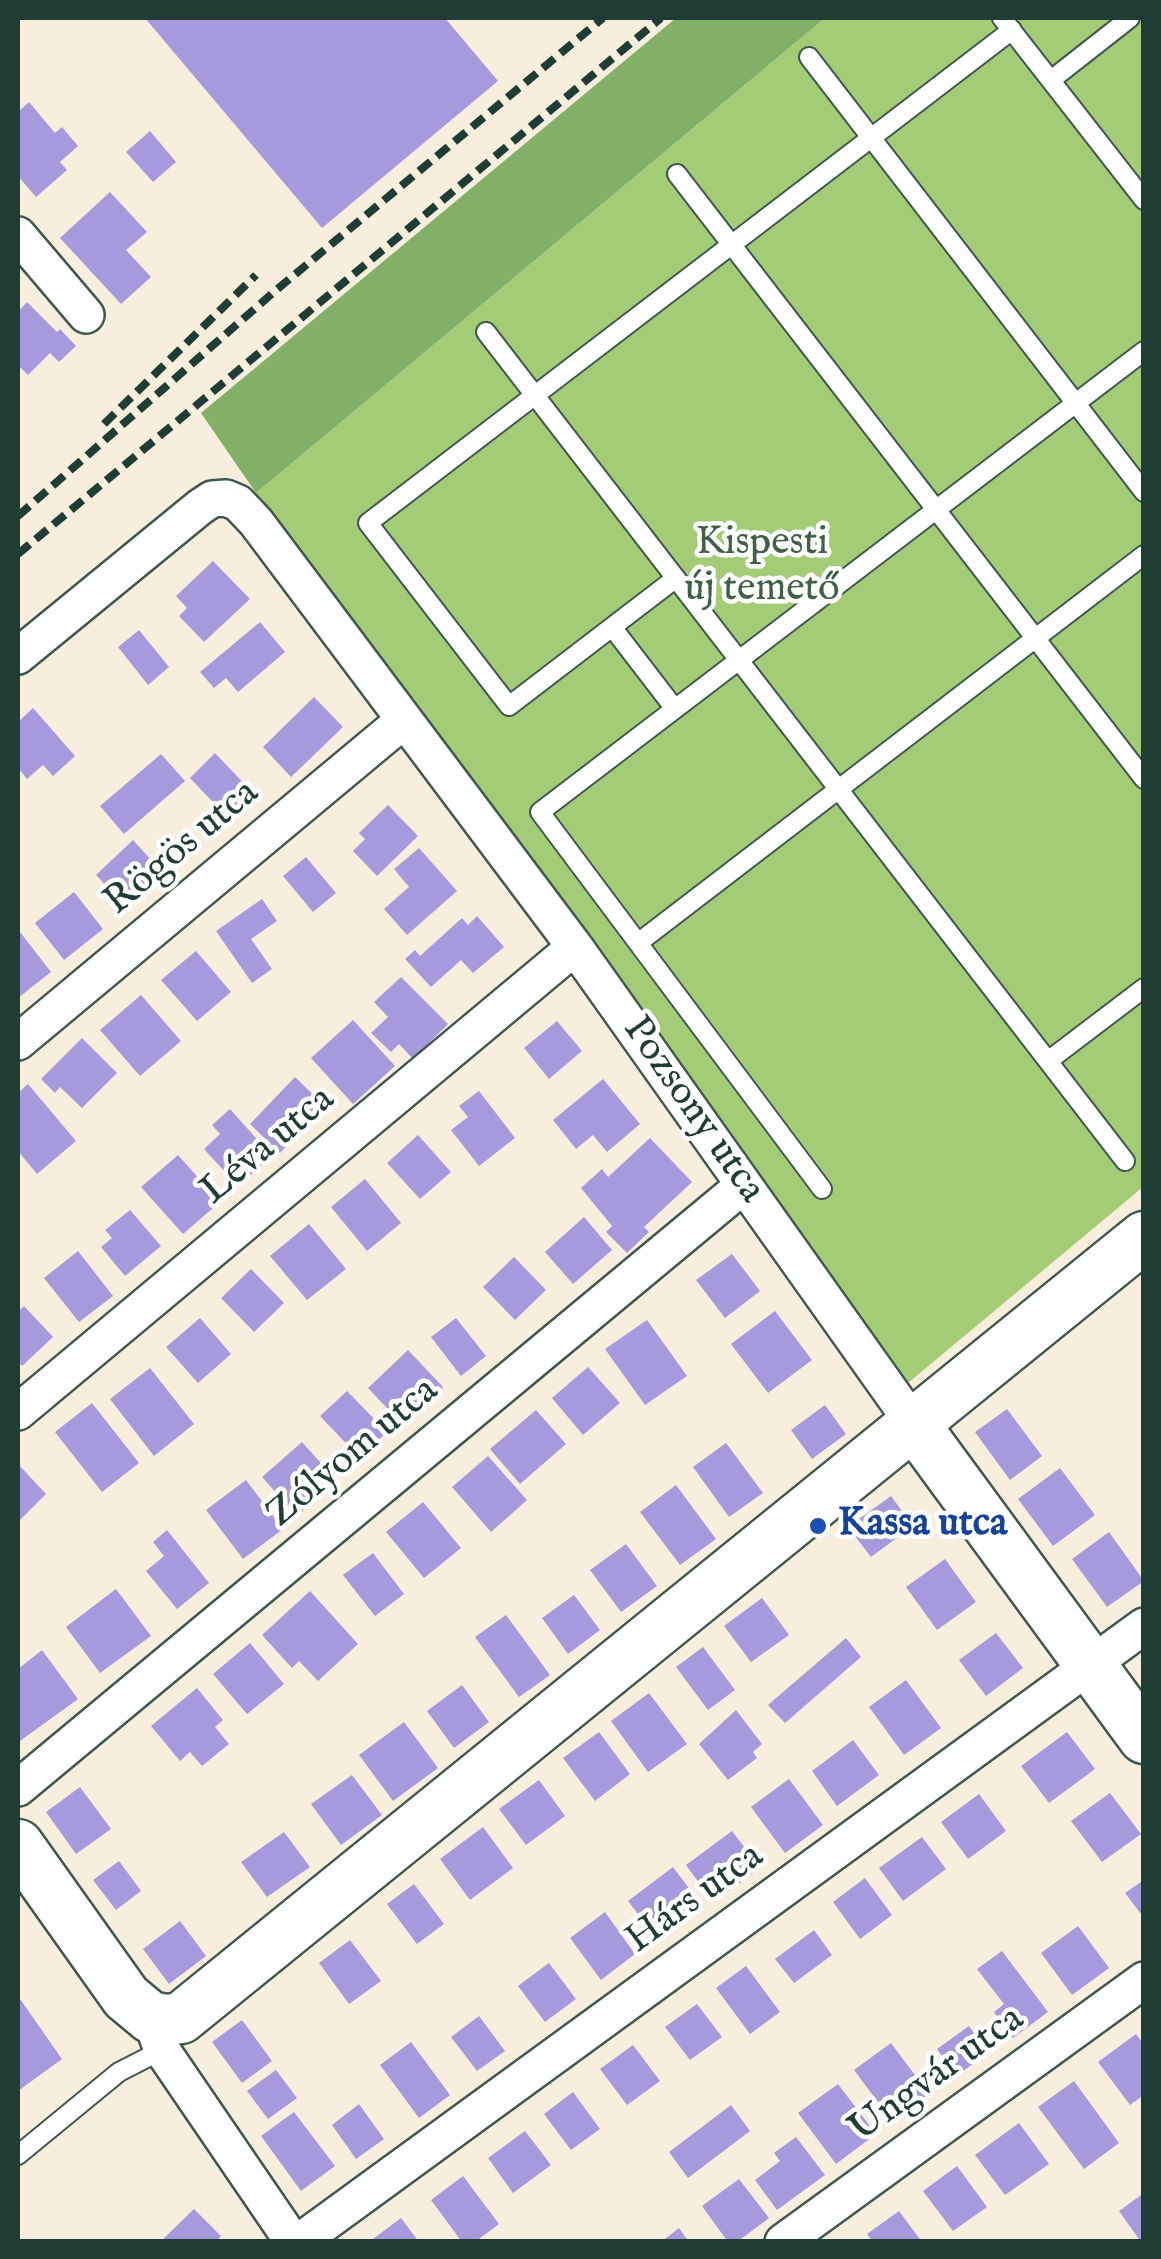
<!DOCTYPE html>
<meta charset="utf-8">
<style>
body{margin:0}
#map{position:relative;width:1161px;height:2259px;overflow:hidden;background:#f7eede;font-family:"IM FELL English",serif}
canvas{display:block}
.frame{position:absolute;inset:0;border:20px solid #1f3d34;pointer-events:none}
</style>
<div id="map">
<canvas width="1161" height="2259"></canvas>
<div class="frame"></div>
</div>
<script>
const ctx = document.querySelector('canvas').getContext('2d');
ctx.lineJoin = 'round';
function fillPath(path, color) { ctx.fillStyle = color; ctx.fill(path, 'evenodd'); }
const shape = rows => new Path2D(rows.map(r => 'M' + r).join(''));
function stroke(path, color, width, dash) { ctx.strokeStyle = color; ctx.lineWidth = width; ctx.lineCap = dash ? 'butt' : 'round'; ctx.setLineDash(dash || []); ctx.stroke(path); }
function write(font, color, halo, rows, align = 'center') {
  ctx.font = font + ' "IM FELL English",serif'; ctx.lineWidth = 9; ctx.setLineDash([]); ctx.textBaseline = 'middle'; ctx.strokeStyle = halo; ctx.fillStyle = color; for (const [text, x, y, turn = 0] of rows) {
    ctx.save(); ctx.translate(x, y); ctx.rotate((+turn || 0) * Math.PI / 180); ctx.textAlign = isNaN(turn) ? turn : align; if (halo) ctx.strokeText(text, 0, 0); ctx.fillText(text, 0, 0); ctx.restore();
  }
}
fillPath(shape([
 [825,18,1143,18,1143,1187,902,1388,249,521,256,493]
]), '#a4cc77');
fillPath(shape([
 [676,18,825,18,256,493,201,413]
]), '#83b068');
fillPath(shape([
 [145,18,445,18,498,81,322,228],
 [29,102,55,133,62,127,78,146,60,162,67,170,36,197,18,176,18,112],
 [150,131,176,162,153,182,126,152],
 [110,192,147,232,126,250,151,277,121,304,60,238],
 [27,302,57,332,60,329,76,346,59,362,50,353,28,375,18,365,18,312],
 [213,561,250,599,204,642,179,616,187,608,176,596],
 [260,622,285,652,238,692,226,678,214,688,200,672],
 [139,630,169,667,148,685,118,647],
 [314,697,343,727,291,777,263,747],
 [33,708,75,756,53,776,43,765,27,779,18,768,18,722],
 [215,753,257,797,232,822,190,778],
 [161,754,185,781,124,834,100,806],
 [388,805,418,836,377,876,353,851,365,839,359,833],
 [133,840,164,874,127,908,96,875],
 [419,848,457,891,407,935,384,909,409,887,394,869],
 [306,857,336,893,313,912,283,876],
 [74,892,103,929,64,960,35,923],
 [262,899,277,921,251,939,272,969,252,983,216,931],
 [477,916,504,947,473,973,461,960,431,987,405,959,415,950,420,956,462,918,468,925],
 [20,932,51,972,18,998,18,934],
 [196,951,231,992,197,1021,161,980],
 [401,977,448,1024,413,1059,399,1044,391,1052,371,1033,388,1017,374,1002],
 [141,995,181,1041,140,1076,100,1030],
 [353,1020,395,1066,353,1104,311,1058],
 [557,1021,582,1051,549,1079,524,1048],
 [82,1038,117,1073,82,1108,60,1087,55,1093,41,1079],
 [295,1077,325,1106,280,1153,250,1124],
 [603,1079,640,1124,607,1152,593,1135,576,1149,553,1120],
 [28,1084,76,1141,37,1174,18,1151,18,1093],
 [479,1091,515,1138,479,1166,451,1130,468,1117,459,1106],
 [230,1109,272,1156,238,1186,204,1149,220,1134,212,1125],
 [418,1135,451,1172,420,1199,387,1163],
 [650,1138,692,1182,644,1227,649,1232,627,1253,606,1232,612,1226,581,1188,602,1169,608,1177],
 [178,1155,220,1202,183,1234,141,1187],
 [365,1179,401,1223,367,1251,331,1207],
 [130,1210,161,1246,125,1276,101,1247,112,1238,105,1230],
 [584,1217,612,1250,573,1284,545,1252],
 [309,1224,346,1269,307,1300,270,1256],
 [78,1251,113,1296,79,1322,44,1278],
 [732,1254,760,1291,725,1318,696,1280],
 [514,1257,546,1290,515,1320,483,1287],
 [251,1269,284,1303,254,1332,221,1298],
 [24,1306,53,1337,22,1366,18,1361,18,1312],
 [775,1311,812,1360,768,1393,731,1344],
 [200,1318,231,1354,198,1383,166,1347],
 [456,1318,486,1356,461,1376,431,1337],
 [647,1320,687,1376,645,1405,605,1349],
 [408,1350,443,1387,403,1425,368,1388],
 [588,1367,620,1403,583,1435,552,1398],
 [150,1368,194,1424,154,1456,110,1399],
 [347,1391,387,1432,360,1458,320,1416],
 [92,1403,139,1463,102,1492,55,1432],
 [825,1405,846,1434,812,1459,791,1430],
 [1007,1409,1042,1456,1010,1480,975,1432],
 [536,1410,566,1444,520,1484,490,1449],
 [302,1442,337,1481,297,1516,262,1477],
 [726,1443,763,1493,729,1517,693,1467],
 [488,1456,527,1500,491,1532,452,1487],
 [18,1464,46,1494,18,1522],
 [1060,1468,1095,1515,1053,1546,1018,1499],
 [246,1480,283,1529,243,1559,206,1510],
 [676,1485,716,1539,680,1565,640,1512],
 [891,1496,913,1526,871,1557,848,1527],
 [423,1502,461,1548,424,1578,386,1532],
 [167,1530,209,1583,177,1609,146,1571,164,1556,153,1542],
 [1109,1532,1144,1581,1107,1607,1072,1559],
 [626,1544,657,1586,621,1612,590,1570],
 [373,1553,404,1594,375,1616,343,1575],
 [945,1559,976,1602,937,1630,906,1587],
 [116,1589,151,1636,100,1673,66,1627],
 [310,1591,358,1644,318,1681,299,1661,292,1668,262,1635],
 [574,1595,600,1630,568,1654,542,1618],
 [762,1598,789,1635,751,1662,724,1626],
 [506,1615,550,1675,519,1697,475,1637],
 [996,1633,1023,1668,986,1696,959,1660],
 [846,1638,861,1657,785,1723,768,1705],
 [250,1643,284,1684,247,1714,213,1674],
 [703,1647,735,1690,708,1710,676,1667],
 [42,1650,78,1699,20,1741,18,1738,18,1669],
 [906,1680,941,1728,904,1755,869,1707],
 [462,1685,489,1722,454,1748,427,1711],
 [197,1688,223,1720,215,1727,229,1744,202,1766,190,1752,180,1761,151,1726],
 [649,1693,687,1744,648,1772,611,1721],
 [736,1710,762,1744,753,1752,757,1758,728,1780,699,1744],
 [404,1722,438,1768,393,1801,359,1755],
 [599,1732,630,1774,595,1801,563,1758],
 [1067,1732,1095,1769,1049,1803,1021,1766],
 [853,1740,879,1775,837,1806,812,1771],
 [352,1775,382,1815,341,1845,311,1804],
 [789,1779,823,1825,785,1853,751,1807],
 [539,1780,565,1816,526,1845,499,1809],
 [80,1787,111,1829,76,1854,46,1812],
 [1110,1793,1141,1834,1102,1862,1071,1821],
 [979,1794,1006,1831,968,1859,941,1822],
 [483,1827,513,1868,470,1900,440,1859],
 [732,1831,760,1868,713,1902,686,1865],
 [284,1832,310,1867,267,1897,241,1862],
 [922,1837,946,1869,903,1901,879,1868],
 [119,1861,141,1891,116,1910,93,1880],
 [673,1867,703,1907,658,1940,628,1901],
 [865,1878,892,1915,860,1939,833,1902],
 [1144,1880,1144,1918,1125,1893],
 [414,1884,444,1924,417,1944,387,1904],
 [605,1912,635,1954,601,1980,570,1938],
 [180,1921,206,1956,169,1984,143,1949],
 [1078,1926,1109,1968,1072,1995,1041,1953],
 [814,1930,832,1955,794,1983,775,1959],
 [350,1940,381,1981,349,2004,319,1963],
 [1002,1951,1048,2012,1013,2038,994,2012,1004,2004,977,1969],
 [549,1963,576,1999,545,2022,518,1986],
 [746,1966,780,2012,750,2034,716,1988],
 [18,1996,62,2059,18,2091],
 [697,2004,722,2037,690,2060,665,2027],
 [479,2016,505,2051,477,2071,451,2037],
 [242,2020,272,2061,242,2083,212,2042],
 [969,2026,988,2053,956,2076,937,2049],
 [1136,2034,1144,2045,1144,2095,1130,2105,1098,2062],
 [411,2042,450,2095,419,2118,380,2065],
 [891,2043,929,2094,892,2121,854,2070],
 [633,2045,660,2081,627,2105,600,2069],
 [276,2070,297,2098,268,2119,247,2091],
 [1074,2081,1119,2143,1084,2169,1038,2107],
 [838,2084,876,2134,836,2164,798,2113],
 [573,2092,600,2129,571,2150,544,2114],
 [359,2104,384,2139,356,2159,332,2125],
 [731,2105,750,2131,688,2178,669,2152],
 [294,2112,335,2166,301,2191,261,2136],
 [1019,2123,1049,2164,1005,2195,975,2155],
 [525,2131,551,2165,513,2193,488,2158],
 [796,2137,825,2175,777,2210,755,2180,780,2161,774,2153],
 [957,2166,987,2207,953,2231,923,2191],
 [463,2176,499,2224,475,2242,462,2242,431,2200],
 [739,2179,769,2218,737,2242,728,2242,702,2206],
 [1144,2193,1144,2242,1141,2242,1119,2211],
 [194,2209,221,2236,216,2242,160,2242],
 [899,2211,922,2242,873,2242,867,2234],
 [401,2218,419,2242,369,2242],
 [679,2228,689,2242,661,2242]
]), '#a69add');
const lane = shape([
 [1002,18,1144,200],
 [809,57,1144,492],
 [1051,80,1130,18],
 [677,174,1144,779],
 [486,332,1125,1161],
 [676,578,509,706,368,523,1012,30],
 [612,627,675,709],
 [638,943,1144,555],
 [1048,1061,1144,988],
 [822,1189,540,812,1144,351],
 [18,2155,119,2072,162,2050]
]);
const street = shape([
 [18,235,86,315],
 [18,656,200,507,212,499,226,498,238,503,256,522,575,947,913,1423],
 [18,1042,403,721],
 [18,1412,575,947],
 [18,1788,744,1185],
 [150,2017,162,2050,293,2242],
 [299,2242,1144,1626],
 [783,2242,1144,1980]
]);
const secondary = shape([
 [913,1423,1144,1738],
 [18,1845,126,1997,150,2017,167,2020,181,2018,1144,1237]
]);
stroke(lane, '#3f584e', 22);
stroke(street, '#3f584e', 40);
stroke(secondary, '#3f584e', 55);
stroke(lane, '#fff', 18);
stroke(street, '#fff', 35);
stroke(secondary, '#fff', 50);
stroke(shape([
 [104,424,256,275],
 [18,516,275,291,603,18],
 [18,554,661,18]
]), '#1f3d34', 8, [15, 8]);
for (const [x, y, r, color] of [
 [818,1526,10,"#1a4fb4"]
]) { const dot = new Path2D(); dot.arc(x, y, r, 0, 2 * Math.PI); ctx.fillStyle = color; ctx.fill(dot); stroke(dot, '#fff', 4); }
write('40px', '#406145', '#fff', [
 ["Kispesti",762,545],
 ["új temető",762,591]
]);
write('40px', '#1f3d34', '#fff', [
 ["Rögös utca",183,849,-40],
 ["Pozsony utca",692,1111,55],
 ["Léva utca",269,1147,-40],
 ["Zólyom utca",354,1454,-40],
 ["Hárs utca",696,1900,-36],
 ["Ungvár utca",938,2076,-36]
]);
write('bold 40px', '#164399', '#fff', [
 ["Kassa utca",838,1526]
], 'left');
</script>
